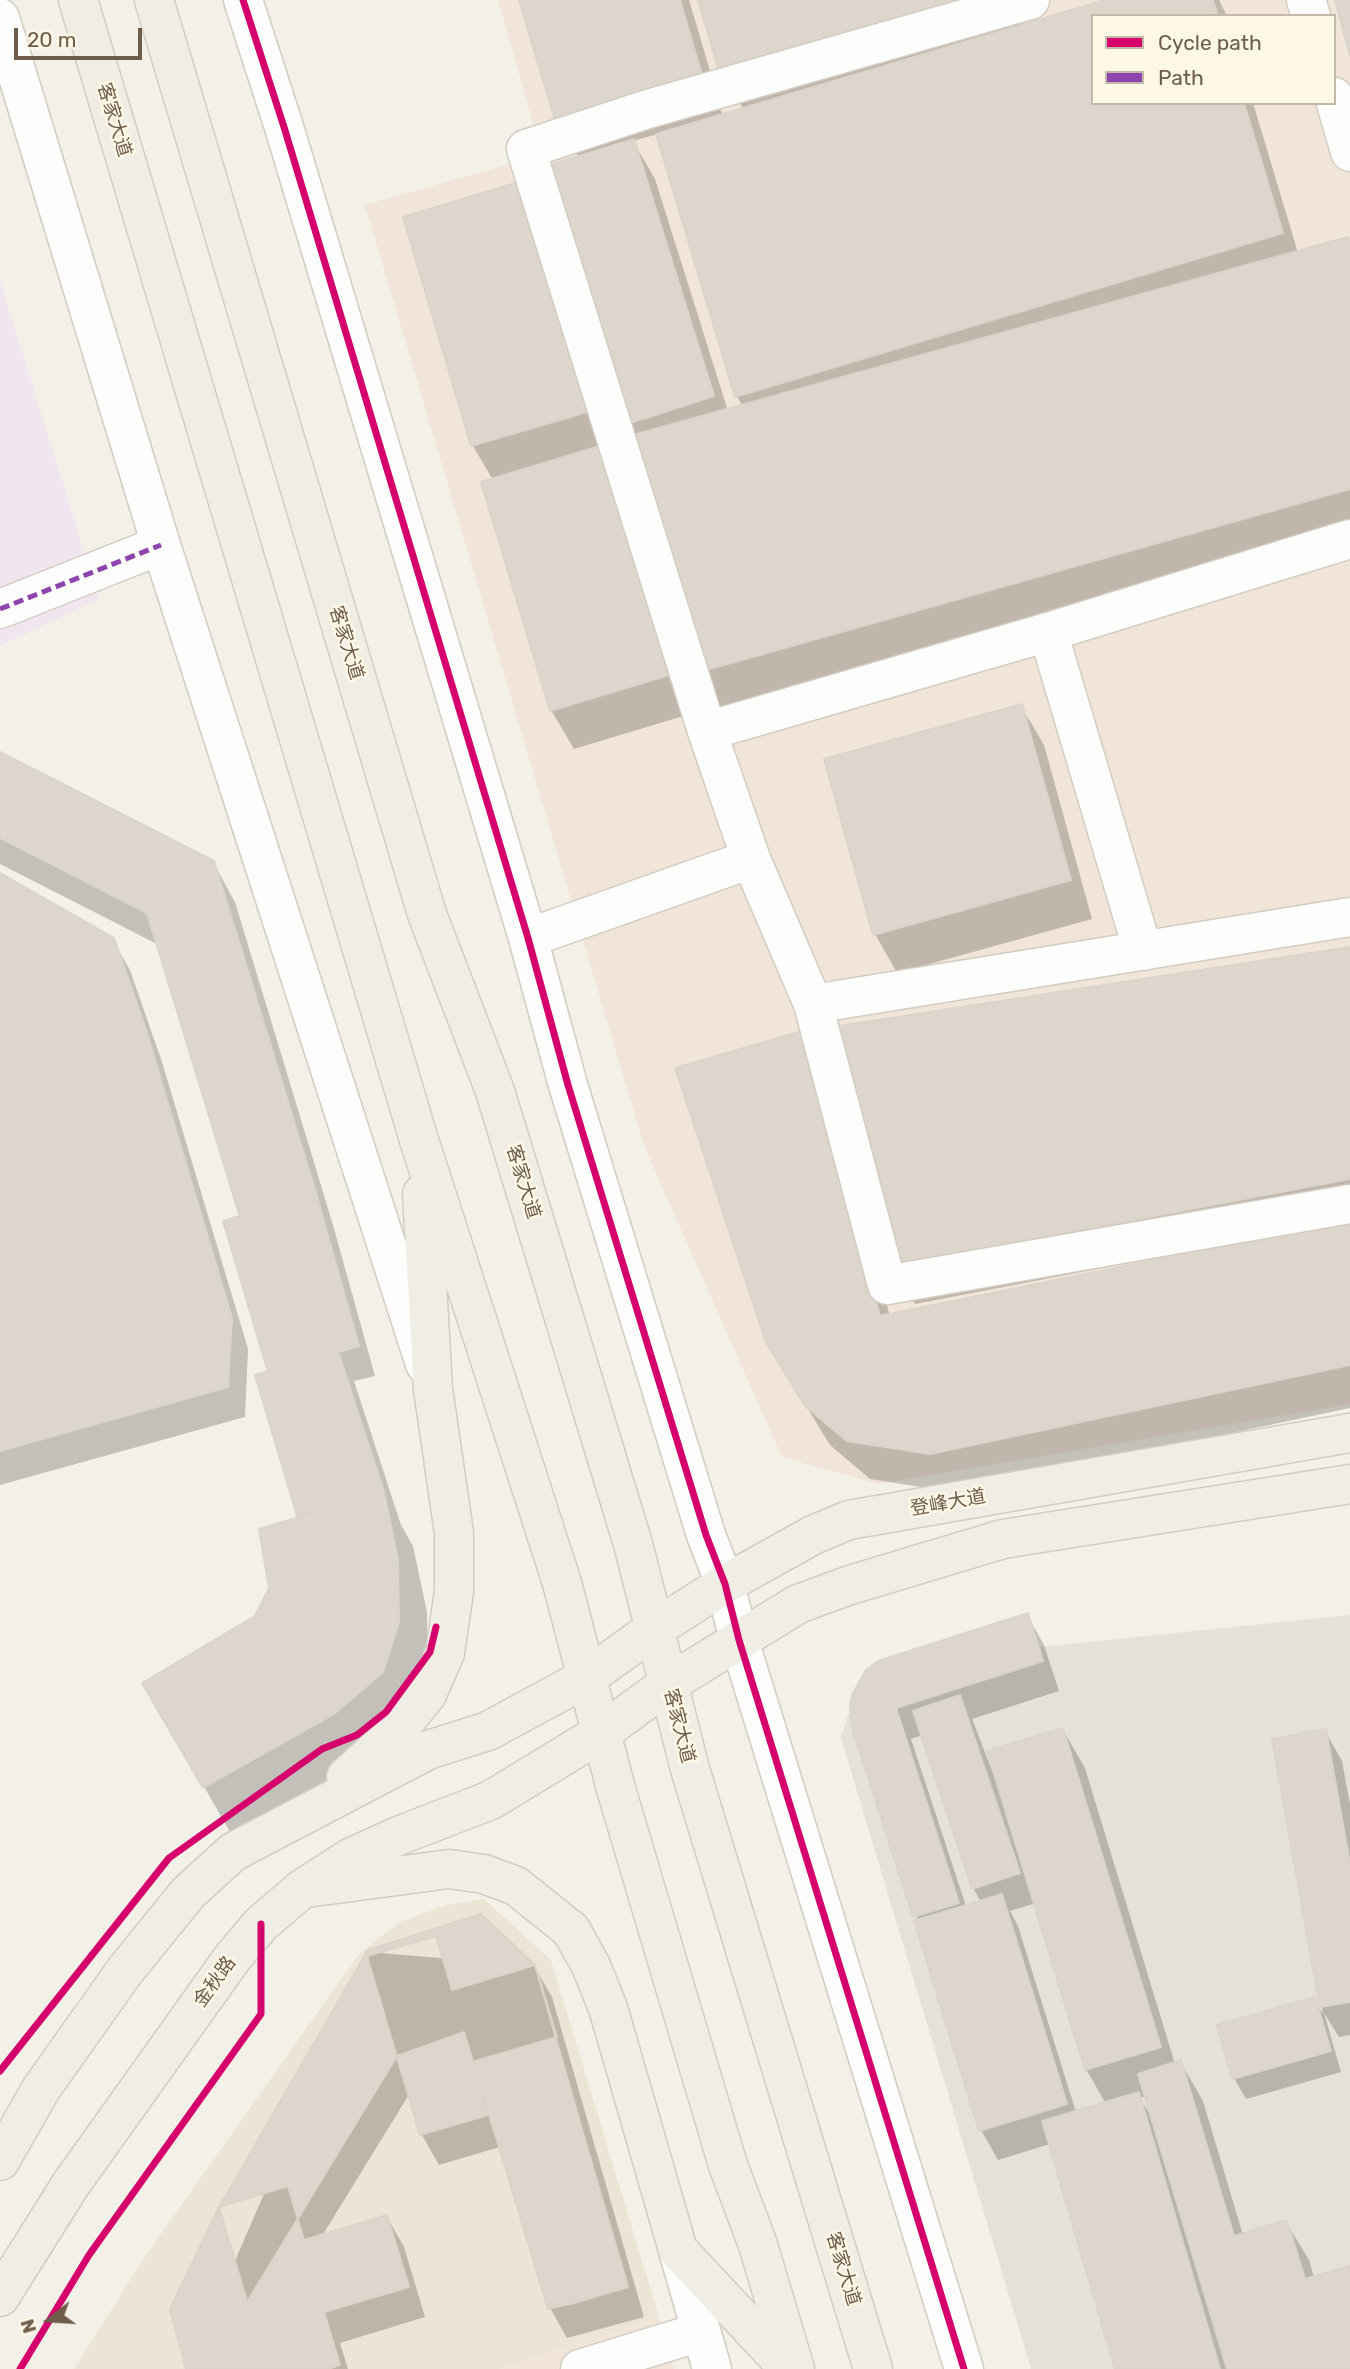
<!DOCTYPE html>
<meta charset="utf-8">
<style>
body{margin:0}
#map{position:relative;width:1350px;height:2369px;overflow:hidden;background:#f3f0e7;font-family:Rubik,sans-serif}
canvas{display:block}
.legend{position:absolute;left:1091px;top:14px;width:245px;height:91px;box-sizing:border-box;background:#fdf7e6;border:2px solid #c4b9a8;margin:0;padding:9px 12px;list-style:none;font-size:21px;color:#6e5c4b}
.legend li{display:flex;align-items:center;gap:14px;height:35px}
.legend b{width:35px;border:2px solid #c4b9a8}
.north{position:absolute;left:14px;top:2285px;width:70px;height:70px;-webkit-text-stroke:5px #fdf7e6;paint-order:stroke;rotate:253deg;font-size:19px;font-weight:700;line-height:28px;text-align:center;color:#6e5c4b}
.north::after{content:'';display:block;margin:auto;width:24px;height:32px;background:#6e5c4b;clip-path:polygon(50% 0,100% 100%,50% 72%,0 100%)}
.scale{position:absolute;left:14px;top:28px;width:128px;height:32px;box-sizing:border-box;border:4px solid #6e5c4b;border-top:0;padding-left:9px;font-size:21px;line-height:24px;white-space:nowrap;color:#6e5c4b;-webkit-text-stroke:5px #fdf7e6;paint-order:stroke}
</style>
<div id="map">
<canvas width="1350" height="2369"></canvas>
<ul class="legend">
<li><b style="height:9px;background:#d6006c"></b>Cycle path</li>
<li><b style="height:9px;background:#8e44ad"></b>Path</li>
</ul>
<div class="north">N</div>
<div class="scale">20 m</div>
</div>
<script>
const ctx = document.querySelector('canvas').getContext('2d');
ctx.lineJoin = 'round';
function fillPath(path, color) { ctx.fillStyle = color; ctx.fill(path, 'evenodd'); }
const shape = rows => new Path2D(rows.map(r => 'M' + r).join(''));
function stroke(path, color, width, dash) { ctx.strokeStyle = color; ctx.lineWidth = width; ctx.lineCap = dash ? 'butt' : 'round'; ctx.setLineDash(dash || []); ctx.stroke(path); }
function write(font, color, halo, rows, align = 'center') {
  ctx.font = font + ' Rubik,"Noto Sans SC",sans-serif'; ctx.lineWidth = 5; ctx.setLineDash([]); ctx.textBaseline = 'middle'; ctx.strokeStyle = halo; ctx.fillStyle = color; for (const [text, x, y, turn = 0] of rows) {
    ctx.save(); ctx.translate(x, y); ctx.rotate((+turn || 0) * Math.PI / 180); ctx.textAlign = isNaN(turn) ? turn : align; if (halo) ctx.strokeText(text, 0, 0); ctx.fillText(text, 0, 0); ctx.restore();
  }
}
fillPath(shape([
 [484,1899,551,1960,659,2317,499,2369,74,2369,146,2255,359,1954,400,1922,446,1905]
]), '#ece4d4');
fillPath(shape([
 [498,0,1350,0,1350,1404,878,1484,782,1457,644,1146,365,205,542,155],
 [1093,16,1334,16,1334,103,1093,103],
 [659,2317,674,2369,499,2369]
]), '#f1e4d8');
fillPath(shape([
 [1350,1615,1350,2369,1031,2369,841,1738,848,1715,867,1693,1040,1647]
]), '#e5e1d8');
fillPath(shape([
 [0,280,99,599,0,646]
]), '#f1e6ef');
fillPath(shape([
 [521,0,689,0,719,101,699,67,696,69,724,116,744,110,721,70,700,0,1013,0,1021,27,1111,0,1219,0,1227,16,1093,16,1093,103,1253,103,1298,253,1350,244,1350,533,723,710,701,671,622,425,579,158,556,119],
 [658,134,737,396,743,407,728,411,655,179,633,141],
 [518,184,690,714,574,749,551,710,493,480,473,446,405,218],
 [1021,706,1044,745,1092,919,897,973,875,934],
 [0,754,213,862,235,902,333,1225,375,1376,354,1381,401,1525,413,1546,427,1612,427,1675,363,1765,234,1839,145,1683,256,1617,301,1519,257,1376,270,1373,242,1218,159,945,0,864],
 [0,875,112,939,130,970,162,1062,248,1349,245,1417,0,1485],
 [1350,949,1350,1408,953,1492,870,1479,830,1445,791,1381,798,1034,820,1073,890,1316,1171,1259,1170,1255,915,1304,893,1265],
 [1027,1615,1044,1645,1059,1691,972,1719,993,1773,1063,1730,1085,1768,1175,2064,1181,2063,1203,2101,1243,2235,1286,2222,1309,2260,1314,2278,1350,2268,1350,2369,1117,2369,1050,2144,998,2160,981,2130,918,1921,855,1730],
 [923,1735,973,1888,981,1902,966,1906,911,1739],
 [1036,1903,1086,2069,1106,2104,1076,2112,1018,1926,1010,1911],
 [1146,2096,1151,2116,1140,2098],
 [1325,1731,1342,1761,1350,1804,1350,2035,1339,2037,1324,2013,1341,2072,1246,2099,1234,2078,1219,2026,1314,1999,1323,2014,1275,1740],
 [369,1952,534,1966,552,1997,644,2317,567,2338,550,2308,500,2147,439,2165,422,2135,410,2093,322,2236,387,2217,404,2247,425,2317,340,2343,348,2369,188,2369]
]), '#0003');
const building = shape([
 [519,0,680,0,702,75,555,120,519,0],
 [698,0,959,0,719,71,698,0],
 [1105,0,1213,0,1218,16,1093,16,1093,103,1244,103,1283,233,735,397,656,134,1105,0],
 [1335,0,1350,0,1350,56,1335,0],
 [634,139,714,396,621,426,540,168,634,139],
 [519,182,587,412,471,446,403,217,519,182],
 [1348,237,1350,244,1350,489,699,672,633,435,1348,237],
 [600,446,669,675,550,711,481,482,600,446],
 [1022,704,1071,880,873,935,824,759,1022,704],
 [0,752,214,861,249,974,173,998,147,913,0,838,0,752],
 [0,873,114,938,146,1030,232,1318,228,1387,0,1451,0,873],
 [1350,947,1350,1179,891,1266,839,1026,1350,947],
 [249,974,316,1193,240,1217,173,998,249,974],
 [799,1032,880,1316,1350,1220,1350,1365,930,1454,847,1441,805,1406,766,1342,675,1068,799,1032],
 [316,1193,359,1346,268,1372,223,1221,316,1193],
 [338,1351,384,1492,297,1516,255,1375,338,1351],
 [384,1492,398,1559,399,1622,383,1672,334,1714,203,1788,142,1683,255,1616,269,1588,259,1529,384,1492],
 [1028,1613,1043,1661,896,1708,959,1903,913,1917,853,1731,850,1707,852,1695,866,1670,878,1661,1028,1613],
 [960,1695,1020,1873,972,1889,913,1711,960,1695],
 [1063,1728,1161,2047,1085,2070,987,1751,1063,1728],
 [1326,1729,1350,1864,1350,2002,1320,2007,1272,1739,1326,1729],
 [1002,1894,1067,2104,979,2131,914,1921,1002,1894],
 [481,1914,535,1965,585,2140,530,2156,574,2303,548,2309,464,2032,397,2056,247,2302,267,2369,186,2369,170,2309,219,2207,368,1950,481,1914],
 [436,1936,452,1990,535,1965,557,2037,472,2062,488,2115,420,2135,367,1956,436,1936],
 [1315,1997,1331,2051,1232,2079,1217,2025,1315,1997],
 [1181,2060,1234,2236,1287,2220,1305,2279,1350,2266,1350,2369,1227,2369,1138,2074,1181,2060],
 [1139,2092,1220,2369,1115,2369,1042,2121,1139,2092],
 [585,2140,628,2287,574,2303,530,2156,585,2140],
 [288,2186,304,2240,387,2215,409,2287,324,2312,340,2365,328,2369,267,2369,219,2207,288,2186]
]);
fillPath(building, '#dcd6cd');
stroke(building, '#dbd4ca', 2);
const minor = shape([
 [243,0,284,127,528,938,568,1085,706,1535,725,1584,739,1640,964,2369],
 [1306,0,1311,16],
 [0,18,161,545,425,1364],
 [1334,97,1350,152],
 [0,609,161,545],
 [1048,632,1143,951],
 [707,731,526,149,648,109,1030,0],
 [751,859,813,1004,1350,917],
 [528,938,751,859,707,731,1048,632,1350,539],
 [813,1004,887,1285,1350,1204],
 [678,2250,712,2369],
 [580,2369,700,2332]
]);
const major = shape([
 [78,0,419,1140,562,1583,616,1789,728,2165,758,2245,795,2369],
 [154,0,427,914,495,1091,633,1544,690,1769,873,2369],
 [346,1777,400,1728,427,1694,445,1653,454,1591,454,1533,433,1389,422,1194],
 [314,1887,449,1869,484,1874,516,1886,571,1930,591,1966,608,2008,678,2250,789,2369],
 [0,2161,41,2089,124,1972,188,1893,233,1852,428,1750,488,1731,586,1678,654,1629,725,1584,813,1535,849,1520,1350,1433],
 [0,2297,71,2184,233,1957,261,1924,302,1889,350,1858,398,1836,491,1800,601,1733,668,1684,798,1604,850,1585,1003,1539,1350,1484]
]);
stroke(minor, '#d2ccc3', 41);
stroke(major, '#d3ccc5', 41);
stroke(minor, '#fdfdfb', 38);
stroke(major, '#f0ede4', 38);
stroke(shape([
 [0,609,161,545]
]), '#8e44ad', 5, [10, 5]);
stroke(shape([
 [243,0,284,127,528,938,568,1085,706,1535,725,1584,739,1640,964,2369],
 [0,2071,169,1858,322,1749,357,1735,386,1712,430,1652,436,1627],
 [20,2369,89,2255,261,2014,261,1924]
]), '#d6006c', 7);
write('19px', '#6e5c4b', '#fdf7e6', [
 ["客家大道",114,120,73],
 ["客家大道",346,643,73],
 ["客家大道",523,1182,73],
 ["登峰大道",948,1503,-10],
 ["客家大道",679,1726,76],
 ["金秋路",215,1982,-54],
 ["客家大道",843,2269,73]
]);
</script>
